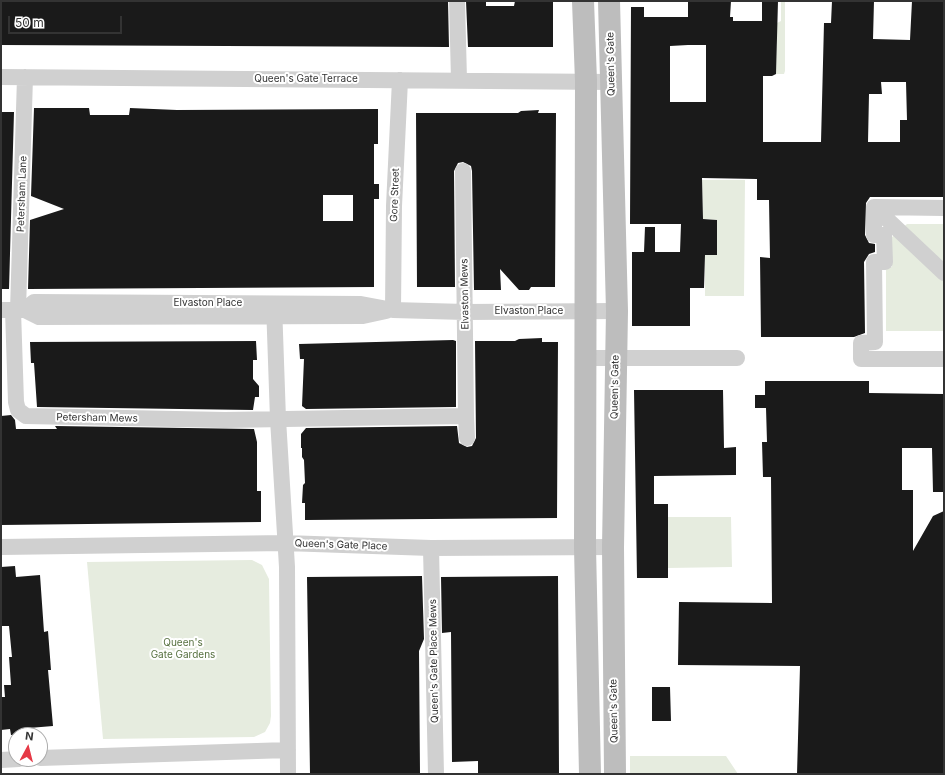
<!DOCTYPE html>
<style>
body{margin:0}
#map{position:relative;width:945px;height:775px;overflow:hidden;background:#fff;font-family:Inter,sans-serif}
canvas{display:block}
.frame{position:absolute;inset:0;border:2px solid #333;pointer-events:none}
.north{position:absolute;left:8px;top:727px;width:40px;height:40px;box-sizing:border-box;background:#fff;border:1px solid #adadad;border-radius:50%;rotate:7deg;font-size:11px;font-weight:700;line-height:16px;text-align:center;color:#333}
.north::after{content:'';display:block;margin:auto;width:14px;height:18px;background:#e63946;clip-path:polygon(50% 0,100% 100%,50% 72%,0 100%)}
.scale{position:absolute;left:8px;top:16px;width:114px;height:18px;box-sizing:border-box;border:2px solid #333;border-top:0;padding-left:5px;font-size:12px;line-height:14px;white-space:nowrap;color:#333;-webkit-text-stroke:3px #fff;paint-order:stroke}
</style>
<div id="map">
<canvas width="945" height="775"></canvas>
<div class="frame"></div>
<div class="north">N</div>
<div class="scale">50 m</div>
</div>
<script>
const ctx = document.querySelector('canvas').getContext('2d');
ctx.lineJoin = 'round';
function fillPath(path, color) { ctx.fillStyle = color; ctx.fill(path, 'evenodd'); }
const shape = rows => new Path2D(rows.map(r => 'M' + r).join(''));
function stroke(path, color, width, dash) { ctx.strokeStyle = color; ctx.lineWidth = width; ctx.lineCap = dash ? 'butt' : 'round'; ctx.setLineDash(dash || []); ctx.stroke(path); }
function write(font, color, halo, rows, align = 'center') {
  ctx.font = font + ' Inter,sans-serif'; ctx.lineWidth = 4; ctx.setLineDash([]); ctx.textBaseline = 'middle'; ctx.strokeStyle = halo; ctx.fillStyle = color; for (const [text, x, y, turn = 0] of rows) {
    ctx.save(); ctx.translate(x, y); ctx.rotate((+turn || 0) * Math.PI / 180); ctx.textAlign = isNaN(turn) ? turn : align; if (halo) ctx.strokeText(text, 0, 0); ctx.fillText(text, 0, 0); ctx.restore();
  }
}
fillPath(shape([
 [781,1,785,1,785,71,784,74,776,74,777,23,781,21],
 [702,180,745,180,744,296,705,296,705,255,717,255,717,220,703,219],
 [907,224,944,224,944,331,886,331,886,267,892,267,892,237],
 [668,517,731,517,732,567,668,568],
 [252,560,262,565,269,579,271,716,270,723,265,732,254,737,103,739,87,562],
 [630,756,726,756,738,774,630,774]
]), '#e6ecdf');
fillPath(shape([
 [1,1,448,1,449,47,1,45],
 [466,1,486,1,486,6,514,6,515,1,553,1,553,47,468,47],
 [688,1,731,1,730,17,733,17,733,21,762,21,762,1,778,1,776,74,772,76,763,76,763,142,821,142,824,23,831,23,832,1,874,1,873,39,910,40,912,1,944,1,944,197,870,197,866,203,865,235,869,243,875,244,875,252,869,254,864,262,865,333,854,337,761,337,760,257,770,258,769,200,757,200,757,179,702,178,703,219,717,220,717,255,705,255,704,288,690,288,690,326,632,326,632,252,644,252,645,227,655,227,655,252,680,252,681,224,630,224,631,7,644,7,644,17,688,17],
 [688,45,706,45,706,102,670,102,670,46],
 [881,82,906,82,907,120,900,120,900,142,868,142,869,94,882,94],
 [34,108,89,108,90,115,129,115,130,108,177,110,378,109,378,144,374,144,374,184,379,184,379,199,374,199,374,287,28,289,30,220,64,209,31,196],
 [323,195,353,195,353,221,323,221],
 [539,110,538,113,556,113,555,287,531,287,529,290,519,290,500,269,501,290,474,290,472,171,471,166,463,162,458,163,454,171,455,287,417,287,416,113,518,113,521,111],
 [1,112,14,112,9,289,1,289],
 [542,338,542,342,558,342,557,518,305,520,305,503,302,503,303,485,305,483,304,460,302,457,302,448,301,448,301,434,306,428,457,426,459,443,467,447,472,446,476,438,475,341,515,341,519,339],
 [453,340,456,341,456,407,306,409,302,406,304,359,300,359,299,344],
 [256,341,257,360,253,360,253,379,259,386,259,397,255,397,253,410,37,407,34,363,31,363,30,342],
 [765,381,869,381,869,393,944,394,944,492,933,492,932,448,902,448,902,490,913,490,913,551,933,516,944,511,944,774,797,774,800,666,678,665,679,602,772,603,771,477,763,477,762,442,767,442,766,408,755,408,755,395,765,395],
 [634,390,723,390,724,448,736,447,736,475,654,476,654,504,668,504,668,578,637,578],
 [11,415,15,420,16,429,57,429,55,426,254,429,257,442,257,491,261,491,261,522,1,525,1,416],
 [15,566,16,577,40,575,44,632,48,631,51,670,48,670,53,726,29,728,30,735,11,735,10,729,1,730,1,697,5,697,4,685,11,685,9,657,12,657,9,626,1,626,1,567],
 [422,576,424,639,419,651,420,774,310,774,307,577],
 [558,576,559,774,478,774,478,761,452,762,451,632,442,633,441,577],
 [652,687,670,687,671,721,652,721]
]), '#1a1a1a');
stroke(shape([
 [457,1,459,80],
 [1,77,611,82],
 [874,207,874,235,884,235,885,262,874,262,875,342,861,343,861,359,944,359],
 [874,207,944,273],
 [874,207,944,208],
 [274,304,278,419,287,567,288,774],
 [1,310,25,310,39,317,363,316,386,311],
 [13,310,16,402,18,410,26,416,225,420,466,416,463,171],
 [18,310,25,77],
 [25,310,34,302,361,304,393,310,465,312,617,311],
 [393,310,394,206,400,80],
 [585,358,737,358],
 [466,416,467,438],
 [1,547,285,543,431,548,613,547],
 [431,548,436,774],
 [40,758,288,750],
 [1,760,19,759]
]), '#d0d0d0', 16);
stroke(shape([
 [583,1,586,81,585,547,590,774],
 [609,1,617,311,613,547,615,774]
]), '#bdbdbd', 22);
write('10px', '#333', '#fff', [
 ["Queen's Gate",611,64,-91],
 ["Queen's Gate Terrace",306,79],
 ["Petersham Lane",22,194,-88],
 ["Gore Street",395,195,-88],
 ["Elvaston Mews",465,294,-91],
 ["Elvaston Place",208,303],
 ["Elvaston Place",529,311],
 ["Queen's Gate",615,387,-89],
 ["Petersham Mews",97,418,1],
 ["Queen's Gate Place",341,545,2],
 ["Queen's Gate Place Mews",434,661,-91],
 ["Queen's Gate",614,711,-91]
]);
write('10px', '#56703f', '#fff', [
 ["Queen's",183,643],
 ["Gate Gardens",183,655]
]);
</script>
